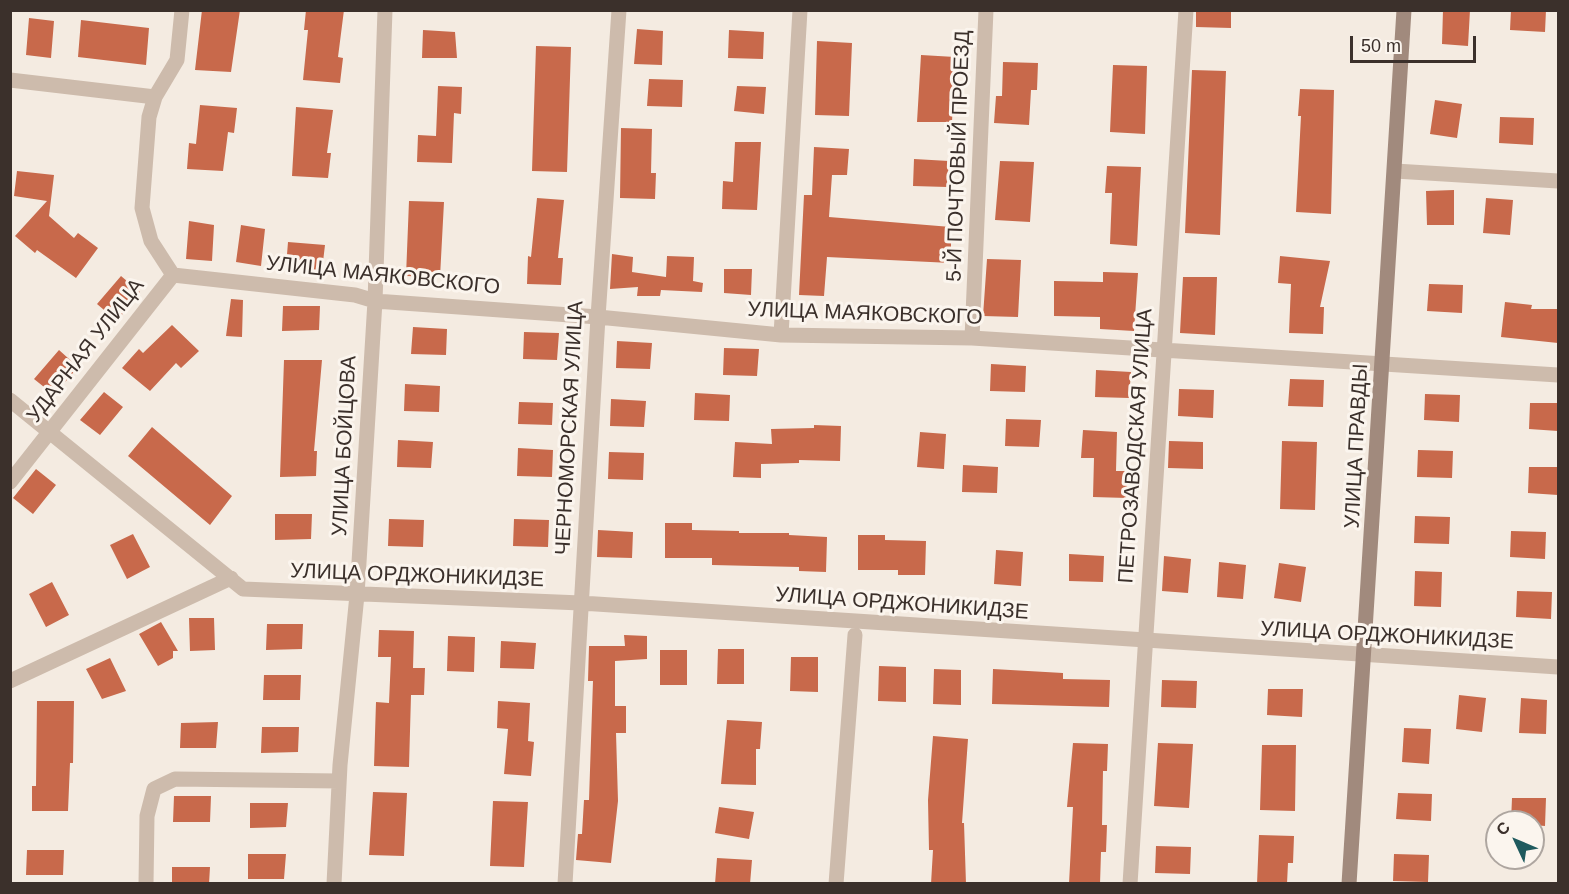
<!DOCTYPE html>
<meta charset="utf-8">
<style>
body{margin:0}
#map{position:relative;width:1569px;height:894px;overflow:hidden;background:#f4ebe1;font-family:Arial,sans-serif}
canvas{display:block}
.frame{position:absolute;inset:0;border:12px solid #3b302b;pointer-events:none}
.north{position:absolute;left:1485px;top:810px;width:60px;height:60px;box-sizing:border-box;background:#fbf5ee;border:2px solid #aea6a0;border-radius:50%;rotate:314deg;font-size:16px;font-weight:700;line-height:24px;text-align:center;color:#3b302b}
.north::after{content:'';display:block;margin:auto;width:21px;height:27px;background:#1f5a5e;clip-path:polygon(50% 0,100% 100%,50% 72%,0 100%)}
.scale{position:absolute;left:1350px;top:36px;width:126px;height:27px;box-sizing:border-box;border:3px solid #3b302b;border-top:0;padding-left:8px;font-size:18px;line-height:21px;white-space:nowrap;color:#3b302b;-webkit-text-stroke:4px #fbf5ee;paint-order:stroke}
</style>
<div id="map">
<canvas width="1569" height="894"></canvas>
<div class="frame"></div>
<div class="north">С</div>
<div class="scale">50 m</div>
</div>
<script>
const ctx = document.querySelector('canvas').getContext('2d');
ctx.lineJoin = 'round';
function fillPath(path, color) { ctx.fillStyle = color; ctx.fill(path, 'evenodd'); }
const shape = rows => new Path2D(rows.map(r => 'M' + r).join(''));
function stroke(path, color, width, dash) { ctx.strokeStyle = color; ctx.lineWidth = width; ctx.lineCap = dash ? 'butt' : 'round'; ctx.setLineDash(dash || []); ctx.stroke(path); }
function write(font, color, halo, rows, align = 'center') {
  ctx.font = font + ' Arial,sans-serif'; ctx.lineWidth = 6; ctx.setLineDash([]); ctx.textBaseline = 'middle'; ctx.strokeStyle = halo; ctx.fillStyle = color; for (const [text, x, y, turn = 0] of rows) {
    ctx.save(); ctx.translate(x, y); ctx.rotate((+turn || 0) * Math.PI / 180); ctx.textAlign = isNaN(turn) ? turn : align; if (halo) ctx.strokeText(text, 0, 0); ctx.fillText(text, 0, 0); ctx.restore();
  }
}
fillPath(shape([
 [202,10,240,10,231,72,195,70],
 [306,10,344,10,338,57,343,58,340,83,303,80,308,30,304,30],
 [1196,10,1231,10,1231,28,1196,27],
 [1443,10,1470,10,1468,46,1442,44],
 [1511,10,1546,10,1545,32,1510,30],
 [29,18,54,21,51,58,26,55],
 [81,20,149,28,146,65,78,57],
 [637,29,663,31,662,65,634,64],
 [423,30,455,32,457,58,422,58],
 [729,30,764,32,763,59,728,58],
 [817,41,852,43,849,116,815,115],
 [536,46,571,47,567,172,532,171],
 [921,55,955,57,952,122,917,122],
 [1003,62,1038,63,1037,90,1031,90,1029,125,994,123,996,96,1002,96],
 [1113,65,1147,66,1145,134,1110,132],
 [1192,70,1226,71,1220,235,1185,233],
 [649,79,683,80,682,107,647,106],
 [438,86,462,87,461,114,454,113,452,163,417,162,418,135,436,136],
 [737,86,766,87,764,114,734,111],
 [1300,89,1334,90,1331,214,1296,212,1301,116,1298,116],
 [1435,100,1462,104,1457,138,1430,134],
 [200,105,237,108,234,133,228,132,223,171,187,169,189,143,196,144],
 [296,107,333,110,327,153,331,153,328,178,292,176],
 [1500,117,1534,118,1533,145,1499,143],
 [621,128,652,129,651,173,656,173,655,199,620,198],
 [735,142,761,142,757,210,722,209,723,181,733,182],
 [814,147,849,149,847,175,832,175,829,217,951,227,951,263,827,257,824,296,799,295,804,195,812,195],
 [914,159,949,161,947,187,913,186],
 [1000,161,1034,162,1030,222,995,220],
 [1107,166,1141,167,1137,246,1110,244,1112,193,1105,193],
 [17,171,54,175,49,216,74,238,78,233,98,248,76,278,37,250,35,253,15,236,47,201,14,196],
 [1454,190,1454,225,1427,225,1426,191],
 [537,198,564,200,558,258,563,258,561,285,527,284,528,256,531,257],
 [1486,198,1513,200,1510,235,1483,233],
 [409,201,444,202,440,277,406,276],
 [189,221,214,225,212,261,186,259],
 [241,225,265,229,261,266,236,262],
 [288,242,325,245,322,270,286,267],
 [612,254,633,257,632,272,666,277,667,256,694,257,693,281,703,283,702,292,661,290,660,296,637,296,638,287,610,289],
 [1280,256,1330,261,1320,307,1324,307,1323,334,1289,333,1291,284,1278,283],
 [987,259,1021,260,1018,317,983,316],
 [724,269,752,269,751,295,724,293],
 [1103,272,1138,273,1134,331,1100,329,1100,317,1054,316,1054,281,1103,282],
 [121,276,140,292,117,321,97,304],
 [1183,277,1217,277,1215,335,1180,333],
 [1429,284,1463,285,1462,313,1427,311],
 [231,299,243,300,242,337,226,336],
 [1505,302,1532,305,1531,309,1558,309,1558,343,1501,337],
 [283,306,320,306,319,330,282,331],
 [172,325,199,351,181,368,176,363,150,391,122,368,139,349,143,353],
 [413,327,447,329,446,355,411,354],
 [524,332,559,333,557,360,523,359],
 [617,341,652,343,650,369,616,368],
 [724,348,759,349,757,376,723,375],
 [59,350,78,367,54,395,34,379],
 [284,360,322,360,314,451,317,451,316,476,280,477],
 [991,364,1026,366,1025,392,990,391],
 [1096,370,1131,372,1129,398,1095,397],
 [1290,379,1324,380,1323,407,1288,406],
 [405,384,440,386,439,412,404,411],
 [1179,389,1214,390,1213,418,1178,416],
 [104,392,123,407,100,435,80,420],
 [695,393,730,395,729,421,694,420],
 [1425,394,1460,395,1459,422,1424,420],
 [611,399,646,401,644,427,610,426],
 [519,402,553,403,552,425,518,424],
 [1530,403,1558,403,1558,431,1529,429],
 [1006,419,1041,420,1039,447,1005,446],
 [814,425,841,426,840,461,799,460,799,463,761,464,761,478,733,477,735,442,772,444,771,429,814,428],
 [152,427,232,496,210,525,128,456],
 [1083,430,1117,432,1116,471,1128,471,1127,498,1093,497,1094,458,1081,458],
 [920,432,946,434,944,469,917,467],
 [398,440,433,442,431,468,397,467],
 [1169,441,1203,442,1203,469,1168,468],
 [1282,441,1317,442,1315,510,1280,509],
 [518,448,553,450,552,477,517,476],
 [1418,450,1453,451,1452,478,1417,477],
 [609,452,644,453,643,480,608,479],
 [963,465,998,467,997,493,962,492],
 [1529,467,1558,467,1558,495,1528,493],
 [36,469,56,485,33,514,13,498],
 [275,514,312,514,311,539,275,540],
 [1415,516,1450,517,1449,544,1414,543],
 [389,519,424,520,423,547,388,546],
 [514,519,549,520,548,547,513,546],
 [665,523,692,523,692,530,739,531,739,533,789,533,789,535,827,537,826,572,799,571,799,567,712,565,712,558,665,558],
 [598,530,633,532,632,558,597,557],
 [1511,531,1546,532,1545,559,1510,557],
 [133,534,150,567,127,579,110,545],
 [858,535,885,535,885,540,926,541,925,575,898,575,898,570,858,570],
 [996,550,1023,552,1021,586,994,584],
 [1069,554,1104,556,1103,582,1069,581],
 [1164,556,1191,559,1188,593,1162,591],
 [1219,562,1246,565,1243,599,1217,597],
 [1279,563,1306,567,1301,602,1274,598],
 [1415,571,1442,572,1441,607,1414,606],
 [52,582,69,615,46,627,29,594],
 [1517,591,1552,592,1551,619,1516,617],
 [189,618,214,618,215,650,190,651],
 [161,622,178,651,173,651,173,658,158,666,139,634],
 [267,624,303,624,302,649,266,650],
 [379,630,414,631,413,668,425,668,424,695,411,695,409,767,374,766,376,702,389,703,391,657,378,657],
 [624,635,647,636,647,659,615,661,615,706,626,706,626,733,616,733,618,801,611,863,576,860,578,834,582,834,584,800,589,800,593,681,588,681,589,646,625,646],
 [448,636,475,637,474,672,447,671],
 [501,641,536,643,534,669,500,668],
 [718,649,744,649,744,684,717,684],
 [660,650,687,650,687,685,660,685],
 [791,657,818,657,818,692,790,691],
 [110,658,126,691,102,699,86,669],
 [879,666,906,667,906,702,878,701],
 [934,669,961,670,961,705,933,704],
 [993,669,1063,673,1063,679,1110,680,1109,707,992,704],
 [264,675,301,675,300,700,263,700],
 [1162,680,1197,681,1196,708,1161,707],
 [1268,689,1303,689,1302,717,1267,715],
 [1459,695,1486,698,1482,732,1456,729],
 [1521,698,1547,700,1546,734,1519,733],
 [37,701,74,701,73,763,70,763,68,811,32,811,32,786,36,786],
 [498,701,530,703,528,741,534,742,531,776,504,774,508,729,497,728],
 [727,720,762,722,760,749,756,749,756,785,721,784],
 [218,722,216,748,180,748,181,723],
 [262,727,299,727,298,752,261,753],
 [1404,728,1431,729,1429,764,1402,762],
 [933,736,968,739,962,823,964,823,966,884,931,884,933,850,929,850,928,800],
 [1073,743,1108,744,1107,771,1103,771,1102,825,1107,825,1106,852,1101,852,1100,884,1069,884,1073,807,1067,807],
 [1158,743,1193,744,1189,808,1154,806],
 [1262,745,1296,745,1295,811,1260,810],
 [373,792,407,793,404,856,369,855],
 [1398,793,1432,794,1431,821,1396,819],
 [174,796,211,796,210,822,173,822],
 [1512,798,1546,798,1545,826,1533,825,1533,822,1511,822],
 [493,801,528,802,524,867,490,866],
 [250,803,288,803,286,827,250,828],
 [719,807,754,812,749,839,715,833],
 [1259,835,1294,836,1293,863,1288,863,1287,884,1257,884],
 [1156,846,1191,847,1190,874,1155,873],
 [27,850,64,850,63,875,26,875],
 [248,854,286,854,284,879,248,879],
 [1394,854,1429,855,1428,882,1393,881],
 [717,858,752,860,750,884,715,884],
 [172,867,210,867,209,884,172,884]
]), '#c8694b');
stroke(shape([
 [10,80,155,97],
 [1395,171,1558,181],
 [173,275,355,295,375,301,598,317,781,335,972,338,1558,375],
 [173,275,151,241,142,208,149,117,155,97,177,60,182,10],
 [781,335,800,10],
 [972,338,986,10],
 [10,400,243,589,581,603,1558,667],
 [10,482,173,275],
 [10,681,231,578],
 [146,884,147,816,154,789,175,779,339,781],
 [334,884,340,765,357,595,375,301,385,10],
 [565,884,598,317,619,10],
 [836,884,855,635],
 [1130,884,1186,10]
]), '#cdbbac', 15);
stroke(shape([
 [1349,884,1404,10]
]), '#a18a7d', 15);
write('21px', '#3b302b', '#fbf5ee', [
 ["5-Й ПОЧТОВЫЙ ПРОЕЗД",959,156,-88],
 ["УЛИЦА МАЯКОВСКОГО",383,276,6],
 ["УЛИЦА МАЯКОВСКОГО",865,314,2],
 ["УДАРНАЯ УЛИЦА",86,351,-52],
 ["ЧЕРНОМОРСКАЯ УЛИЦА",570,428,-87],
 ["УЛИЦА БОЙЦОВА",345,446,-87],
 ["ПЕТРОЗАВОДСКАЯ УЛИЦА",1136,446,-86],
 ["УЛИЦА ПРАВДЫ",1357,446,-87],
 ["УЛИЦА ОРДЖОНИКИДЗЕ",417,576,2],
 ["УЛИЦА ОРДЖОНИКИДЗЕ",902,604,4],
 ["УЛИЦА ОРДЖОНИКИДЗЕ",1387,636,3]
]);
</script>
